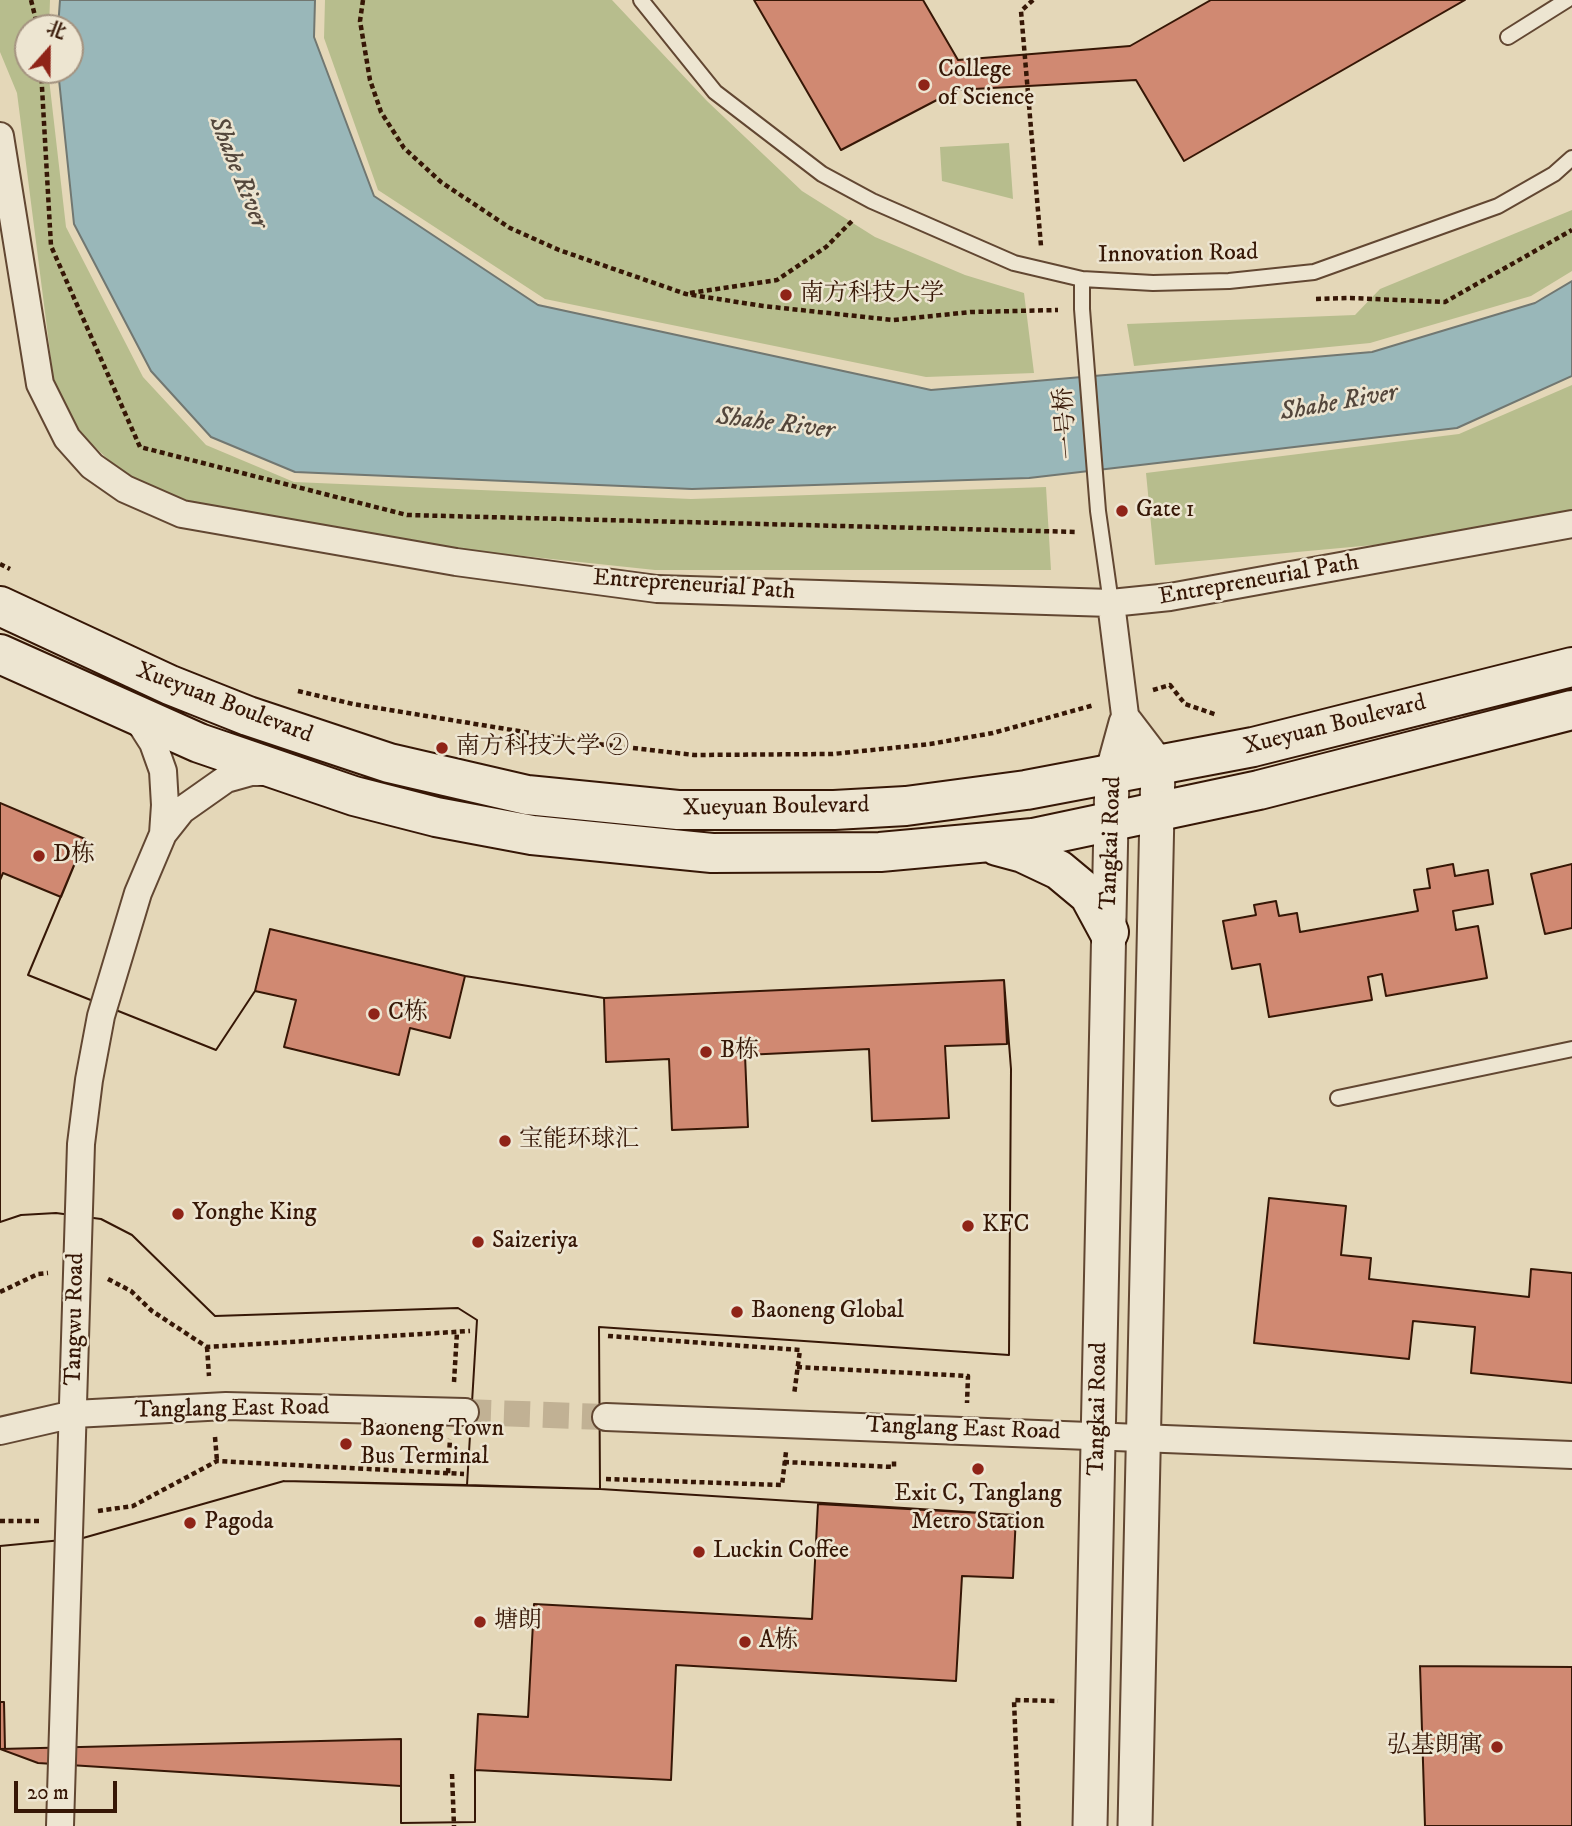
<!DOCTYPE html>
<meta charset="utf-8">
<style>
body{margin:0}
#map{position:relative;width:1572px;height:1826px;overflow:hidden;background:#e4d7b8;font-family:"IM FELL DW Pica","Noto Serif SC",serif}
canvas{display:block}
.north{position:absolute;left:14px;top:14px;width:70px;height:70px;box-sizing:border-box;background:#ede5d1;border:2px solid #a49380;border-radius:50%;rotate:21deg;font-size:19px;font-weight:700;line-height:28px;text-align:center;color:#361706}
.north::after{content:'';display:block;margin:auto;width:24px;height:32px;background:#8f2418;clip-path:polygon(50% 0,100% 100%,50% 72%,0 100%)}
.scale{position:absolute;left:14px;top:1781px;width:103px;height:32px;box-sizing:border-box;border:4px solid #361706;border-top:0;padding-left:9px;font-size:21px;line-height:24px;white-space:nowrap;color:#361706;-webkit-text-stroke:5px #ede5d1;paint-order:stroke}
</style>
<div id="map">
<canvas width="1572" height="1826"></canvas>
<div class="north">北</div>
<div class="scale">20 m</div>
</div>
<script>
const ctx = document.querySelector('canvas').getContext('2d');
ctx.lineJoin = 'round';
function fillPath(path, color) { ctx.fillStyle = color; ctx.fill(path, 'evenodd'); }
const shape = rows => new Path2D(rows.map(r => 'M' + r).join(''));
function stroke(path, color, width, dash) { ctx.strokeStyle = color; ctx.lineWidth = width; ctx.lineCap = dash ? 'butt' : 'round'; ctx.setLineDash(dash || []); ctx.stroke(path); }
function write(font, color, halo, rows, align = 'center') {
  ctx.font = font + ' "IM FELL DW Pica","Noto Serif SC",serif'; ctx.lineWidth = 5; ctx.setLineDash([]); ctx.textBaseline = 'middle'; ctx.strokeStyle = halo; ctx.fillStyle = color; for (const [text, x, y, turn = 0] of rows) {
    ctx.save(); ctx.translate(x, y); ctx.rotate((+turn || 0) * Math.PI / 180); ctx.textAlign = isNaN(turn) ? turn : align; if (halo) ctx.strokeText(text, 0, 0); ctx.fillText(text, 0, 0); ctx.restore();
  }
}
fillPath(shape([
 [0,0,50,0,49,28,28,28,28,70,48,70,66,227,143,377,206,445,294,482,691,499,1046,487,1051,570,655,570,457,549,182,501,129,479,80,433,54,383,17,93,0,52],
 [325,0,612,0,707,101,802,191,875,237,965,275,1024,293,1034,373,926,377,545,299,378,190,324,38],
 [1009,143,1013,199,942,181,940,147],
 [1572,210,1572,271,1531,296,1370,343,1134,366,1127,324,1355,315,1380,289],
 [1572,385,1572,511,1461,537,1155,565,1146,473,1459,434]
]), '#b7bd8d');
const water = shape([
 [60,0,315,0,314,37,374,196,538,305,931,390,1372,352,1535,303,1572,281,1572,376,1457,428,1029,478,692,489,295,472,211,437,151,371,74,224,58,70,70,70,70,28,58,28,60,0]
]);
fillPath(water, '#99b7b9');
stroke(water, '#717771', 2);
const building = shape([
 [754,0,923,0,958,60,1130,46,1211,0,1465,0,1184,161,1136,80,956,90,841,150,754,0],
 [0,803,85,839,28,975,216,1050,255,991,270,929,465,976,604,998,1004,980,1011,1069,1009,1355,599,1327,600,1489,1016,1515,1013,1578,962,1576,956,1681,676,1665,671,1780,475,1770,475,1822,401,1823,401,1739,0,1749,0,1546,83,1538,284,1481,467,1485,477,1320,458,1308,215,1316,132,1235,101,1219,56,1213,21,1215,0,1222,0,803],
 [0,803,85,839,61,897,3,873,0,880,0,803],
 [0,803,85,839,28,975,216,1050,255,991,270,929,465,976,604,998,1004,980,1011,1069,1009,1355,599,1327,600,1489,467,1485,477,1320,458,1308,215,1316,132,1235,101,1219,56,1213,21,1215,0,1222,0,803],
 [1453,864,1455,876,1488,870,1493,904,1453,911,1456,930,1478,926,1487,978,1386,996,1382,974,1368,977,1372,1000,1269,1017,1260,964,1232,969,1223,921,1256,915,1254,905,1276,901,1279,916,1297,913,1300,932,1418,911,1414,890,1430,888,1427,869,1453,864],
 [1572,864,1572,928,1545,934,1531,874,1572,864],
 [270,929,465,976,450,1038,410,1028,399,1075,284,1047,296,1000,255,991,270,929],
 [1004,980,1007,1044,945,1046,949,1118,872,1121,869,1049,745,1055,748,1127,672,1130,669,1059,606,1062,604,998,1004,980],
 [1269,1198,1346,1206,1341,1255,1371,1258,1369,1279,1529,1297,1531,1269,1572,1273,1572,1383,1471,1373,1475,1327,1413,1321,1409,1359,1254,1343,1269,1198],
 [284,1481,600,1489,1016,1515,1013,1578,962,1576,956,1681,676,1665,671,1780,475,1770,475,1822,401,1823,401,1786,38,1763,0,1749,0,1546,83,1538,284,1481],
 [818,1504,1016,1515,1013,1578,962,1576,956,1681,676,1665,671,1780,475,1770,478,1714,528,1717,534,1604,812,1619,818,1504],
 [1420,1666,1572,1667,1572,1826,1425,1826,1420,1666],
 [0,1702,4,1702,5,1749,0,1749,0,1702]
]);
fillPath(building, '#d08972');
stroke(building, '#361706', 2);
stroke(shape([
 [465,1412,606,1417]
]), '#c1b194', 26, [26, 13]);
const service = shape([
 [641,0,715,92,822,174,872,201,1014,263,1082,279,1153,283,1229,281,1314,272,1498,206,1554,174,1572,158],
 [1508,37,1567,0],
 [1082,279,1082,309,1098,511,1111,603],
 [1338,1098,1572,1049]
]);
const minor = shape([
 [0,136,40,384,67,438,92,466,125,489,182,514,456,562,657,589,1111,603,1170,597,1572,524],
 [1111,603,1126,723],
 [137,718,153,743,163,771,165,805,163,834],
 [606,1417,1572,1455],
 [0,1431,74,1414,226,1406,465,1412],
 [60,1826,81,1144,89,1080,101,1016,138,893,163,834,182,810,226,779,251,772,272,772]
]);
const tertiary = shape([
 [1126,723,1158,765,1135,1826],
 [1090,1826,1112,774,1126,723]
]);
const secondary = shape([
 [0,606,170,685,248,716,389,763,527,795,678,810,834,810,906,806,1026,790,1253,747,1572,667],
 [0,654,199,743,354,796,436,817,532,835,712,853,880,852,1033,838,1259,790,1572,710],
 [997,846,1023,853,1059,870,1089,895,1109,932]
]);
stroke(service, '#624732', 18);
stroke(minor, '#624732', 30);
stroke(tertiary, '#624732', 37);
stroke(secondary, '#361706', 42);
stroke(shape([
 [31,0,38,28],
 [363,0,360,21,370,80,381,112,404,148,441,182,510,228,559,250,686,294,763,306,893,320,971,312,1058,310],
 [1033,0,1021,11,1041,246],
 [41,70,51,246,140,447,407,515,1078,532],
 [690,293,777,280,826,247,854,219],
 [1316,299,1350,298,1445,302,1572,230],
 [0,564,10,569],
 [1153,690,1170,685,1185,704,1217,715],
 [298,691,353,704,598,744,694,755,833,754,930,744,993,733,1094,705],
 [108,1279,131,1291,152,1311,207,1347,470,1331],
 [0,1292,38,1274,48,1273],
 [608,1336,800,1350,794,1395],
 [207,1347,209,1376],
 [797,1367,968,1376,967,1403],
 [454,1382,457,1332],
 [215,1437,217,1461],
 [784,1462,894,1467,894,1459],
 [448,1473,450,1439],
 [606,1479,782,1485,786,1452],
 [98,1511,133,1506,217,1461,464,1474],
 [0,1521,41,1521],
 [452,1774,454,1826],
 [1019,1826,1014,1700,1058,1701]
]), '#361706', 4.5, [5, 3.5]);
stroke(service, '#ede5d1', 14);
stroke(minor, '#ede5d1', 26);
stroke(tertiary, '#ede5d1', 33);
stroke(secondary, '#ede5d1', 38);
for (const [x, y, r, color] of [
 [924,85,7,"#8f2418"],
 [786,295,7,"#8f2418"],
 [1122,511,7,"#8f2418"],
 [442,748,7,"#8f2418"],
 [39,856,7,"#8f2418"],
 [374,1014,7,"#8f2418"],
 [706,1052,7,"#8f2418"],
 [505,1141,7,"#8f2418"],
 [178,1214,7,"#8f2418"],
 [968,1226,7,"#8f2418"],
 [478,1242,7,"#8f2418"],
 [737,1312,7,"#8f2418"],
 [346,1444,7,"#8f2418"],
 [978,1469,7,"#8f2418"],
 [190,1523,7,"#8f2418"],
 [699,1552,7,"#8f2418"],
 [480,1622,7,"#8f2418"],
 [745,1642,7,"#8f2418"],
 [1497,1747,7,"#8f2418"]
]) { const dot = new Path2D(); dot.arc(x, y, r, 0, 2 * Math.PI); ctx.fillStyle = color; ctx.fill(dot); stroke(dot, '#ede5d1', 2.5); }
write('24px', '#361706', '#ede5d1', [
 ["College",938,71],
 ["of Science",938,99],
 ["南方科技大学",800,295],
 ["Gate 1",1136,511],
 ["南方科技大学 ②",456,748],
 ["D栋",53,856],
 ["C栋",388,1014],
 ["B栋",720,1052],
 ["宝能环球汇",519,1141],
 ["Yonghe King",192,1214],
 ["KFC",982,1226],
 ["Saizeriya",492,1242],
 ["Baoneng Global",751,1312],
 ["Baoneng Town",360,1430],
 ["Bus Terminal",360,1458],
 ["Exit C, Tanglang",978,1495,"center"],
 ["Metro Station",978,1523,"center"],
 ["Pagoda",204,1523],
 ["Luckin Coffee",713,1552],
 ["塘朗",494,1622],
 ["A栋",759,1642],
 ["弘基朗寓",1483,1747,"right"]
], 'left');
write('24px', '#361706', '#ede5d1', [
 ["Innovation Road",1178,255,-1],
 ["一号桥",1068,423,-95],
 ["Entrepreneurial Path",1259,581,-10],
 ["Entrepreneurial Path",694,586,4],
 ["Xueyuan Boulevard",224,704,21],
 ["Xueyuan Boulevard",1335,726,-14],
 ["Xueyuan Boulevard",776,808,-1],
 ["Tangkai Road",1112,843,-88],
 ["Tangwu Road",76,1319,-89],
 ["Tangkai Road",1099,1409,-89],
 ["Tanglang East Road",232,1410,-1],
 ["Tanglang East Road",963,1430,2]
]);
write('italic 26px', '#54473c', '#ede5d1', [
 ["Shahe River",237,173,68],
 ["Shahe River",1339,404,-10],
 ["Shahe River",775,425,7]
]);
</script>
